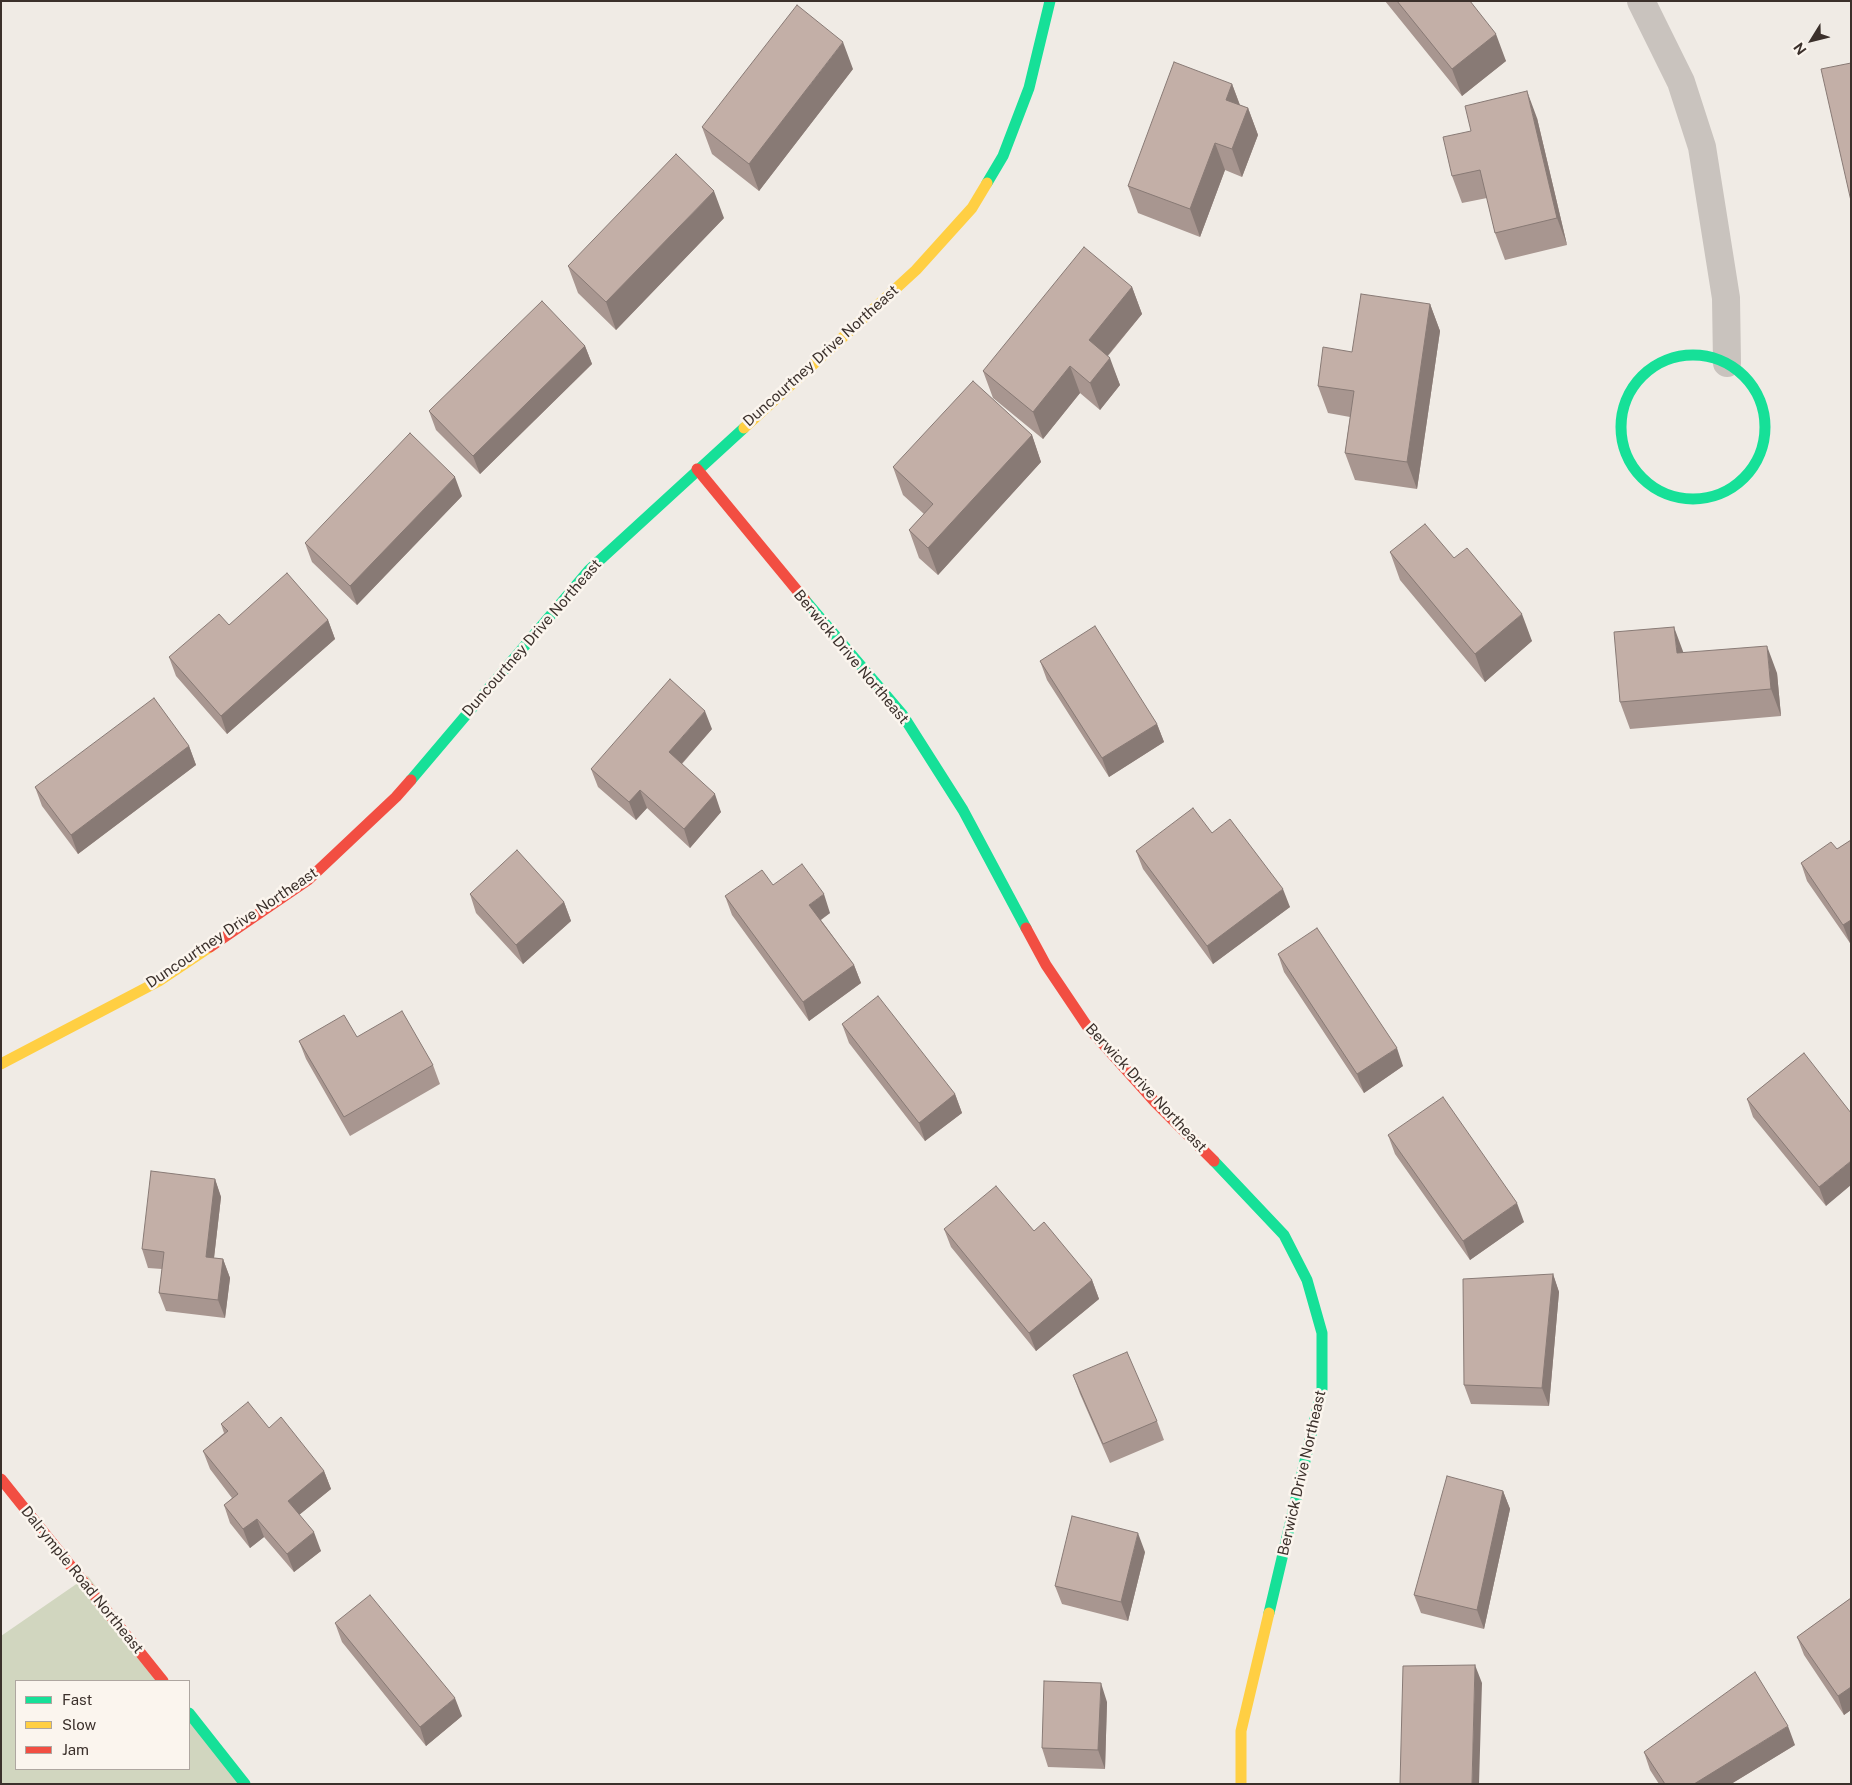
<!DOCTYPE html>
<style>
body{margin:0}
#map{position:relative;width:1852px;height:1785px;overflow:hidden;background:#f0ebe5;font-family:"Public Sans",sans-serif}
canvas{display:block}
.frame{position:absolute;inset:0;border:2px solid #3b302b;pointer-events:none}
.legend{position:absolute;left:15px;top:1680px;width:175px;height:90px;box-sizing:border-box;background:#fbf5ee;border:1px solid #aea6a0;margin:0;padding:6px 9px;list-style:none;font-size:15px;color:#3b302b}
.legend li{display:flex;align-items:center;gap:10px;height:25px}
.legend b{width:25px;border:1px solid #aea6a0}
.north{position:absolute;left:1787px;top:15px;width:50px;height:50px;-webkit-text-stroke:4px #fbf5ee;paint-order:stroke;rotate:234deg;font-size:14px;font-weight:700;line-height:20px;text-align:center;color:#3b302b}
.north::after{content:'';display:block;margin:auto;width:18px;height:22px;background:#3b302b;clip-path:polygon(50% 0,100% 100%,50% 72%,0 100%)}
</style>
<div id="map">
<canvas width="1852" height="1785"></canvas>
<div class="frame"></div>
<ul class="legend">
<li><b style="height:6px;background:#16e098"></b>Fast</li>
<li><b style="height:6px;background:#ffcf43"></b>Slow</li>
<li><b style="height:6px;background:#f24e42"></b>Jam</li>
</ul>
<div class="north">N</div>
</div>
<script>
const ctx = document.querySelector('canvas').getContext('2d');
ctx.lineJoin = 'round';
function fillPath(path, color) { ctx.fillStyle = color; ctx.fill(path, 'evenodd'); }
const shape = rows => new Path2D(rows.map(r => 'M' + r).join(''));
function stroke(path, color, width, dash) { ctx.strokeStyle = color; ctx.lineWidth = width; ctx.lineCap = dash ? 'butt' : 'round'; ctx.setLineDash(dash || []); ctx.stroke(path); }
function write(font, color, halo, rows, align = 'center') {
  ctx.font = font + ' "Public Sans",sans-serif'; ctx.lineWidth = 5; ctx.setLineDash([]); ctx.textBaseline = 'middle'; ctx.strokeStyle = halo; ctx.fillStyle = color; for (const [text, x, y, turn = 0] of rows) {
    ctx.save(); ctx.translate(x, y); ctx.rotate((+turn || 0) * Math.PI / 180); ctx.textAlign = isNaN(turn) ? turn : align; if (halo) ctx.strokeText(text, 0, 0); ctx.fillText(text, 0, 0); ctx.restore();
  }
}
fillPath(shape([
 [88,1576,166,1681,16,1681,16,1769,189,1769,189,1713,241,1784,1,1784,1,1636]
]), '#d1d6bf');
stroke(shape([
 [1641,1,1681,82,1702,147,1726,298,1727,363]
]), '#c9c3be', 28);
stroke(shape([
 [987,183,1003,156,1029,88,1050,1],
 '1621 427a72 72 0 1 1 144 0a72 72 0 1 1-144 0Z',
 [805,600,902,714,963,810,1026,928],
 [411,780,589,570,744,428],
 [1214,1161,1284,1235,1307,1280,1322,1333,1322,1389,1269,1613],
 [189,1713,245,1784]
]), '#16e098', 11);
stroke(shape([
 [744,428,916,270,972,208,987,183],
 [1,1064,159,981,210,947],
 [1241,1784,1241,1731,1269,1613]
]), '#ffcf43', 11);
stroke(shape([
 [697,469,805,600],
 [1026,928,1046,965,1087,1026,1155,1102,1214,1161],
 [210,947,308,880,396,797,411,780],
 [1,1479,163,1681]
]), '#f24e42', 11);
fillPath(shape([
 [1385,1,1470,1,1506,61,1462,96],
 [853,69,759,191,712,154,702,127],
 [1232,84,1240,105,1248,108,1258,135,1242,177,1225,170,1200,237,1138,213,1128,186],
 [1537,118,1567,245,1505,260,1495,233,1487,198,1462,203,1452,176],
 [724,218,616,330,578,293,568,266],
 [1132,287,1142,314,1108,356,1120,385,1100,410,1080,393,1043,439,993,398,983,371],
 [1430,304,1440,331,1417,489,1355,480,1345,453,1350,417,1328,413,1318,386,1352,352],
 [585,346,592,364,480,474,436,430,429,411],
 [1032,435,1041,462,938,575,919,558,909,530,924,514,903,495,893,467],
 [462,496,357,605,312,562,305,543],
 [1390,552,1454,558,1532,641,1485,682,1400,580],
 [328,620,335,639,227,734,176,676,169,657,229,625],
 [1684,652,1777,673,1781,716,1630,729,1620,702],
 [1040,661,1157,724,1164,742,1109,777,1047,680],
 [712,729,682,764,721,812,690,848,647,808,636,820,598,787,591,769],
 [189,746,196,765,78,854,42,806,35,787],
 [1212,833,1290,907,1213,964,1143,869,1136,851],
 [1851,840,1851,943,1850,943,1807,881,1801,863,1837,849],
 [773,885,830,913,821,920,854,965,861,983,809,1021,732,915,725,896],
 [470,894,564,902,571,921,523,964,476,913],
 [1278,954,1403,1066,1364,1093,1284,972],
 [842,1024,955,1094,962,1113,925,1141,849,1043],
 [357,1037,433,1065,440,1084,350,1136,306,1059,299,1041],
 [1804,1053,1826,1206,1753,1117,1747,1099],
 [1388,1135,1524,1222,1470,1260,1395,1154],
 [215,1179,221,1197,214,1258,223,1259,230,1278,225,1318,166,1311,159,1293,162,1269,148,1268,142,1249],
 [944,1229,1034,1231,1092,1280,1099,1299,1036,1351,951,1247],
 [1553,1274,1559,1292,1549,1406,1471,1404,1464,1385],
 [1073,1375,1157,1421,1164,1440,1110,1463,1080,1394],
 [221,1424,269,1428,324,1471,331,1489,299,1515,321,1551,294,1572,264,1537,250,1548,230,1523,224,1505,232,1498,210,1469,203,1451,224,1433],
 [1503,1491,1510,1509,1484,1629,1421,1613,1414,1595],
 [1145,1552,1128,1621,1062,1604,1055,1586],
 [1851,1598,1851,1710,1844,1715,1804,1655,1797,1637],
 [335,1623,462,1716,426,1746,342,1642],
 [1107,1702,1105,1769,1048,1767,1042,1748],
 [1795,1745,1731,1784,1659,1784,1650,1770,1644,1752]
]), '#a89690');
fillPath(shape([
 [1496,34,1506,61,1462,96,1452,69],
 [843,42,853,69,759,191,749,164],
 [1232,84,1242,111,1226,100],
 [1527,91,1537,118,1567,245,1557,218],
 [1248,108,1258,135,1242,177,1232,149],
 [1215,143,1225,170,1200,237,1190,209],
 [714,191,724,218,616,330,606,302],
 [1132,287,1142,314,1098,367,1089,340],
 [1430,304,1440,331,1417,489,1407,462],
 [585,346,592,364,480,474,473,456],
 [1110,358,1120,385,1100,410,1090,383],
 [1070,366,1080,393,1043,439,1033,412],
 [1032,435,1041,462,938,575,928,548],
 [455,477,462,496,357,605,350,586],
 [1522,614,1532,641,1485,682,1475,654],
 [328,620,335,639,227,734,221,716],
 [1674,627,1684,654,1677,653],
 [1767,646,1777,673,1781,716,1771,689],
 [705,711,712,729,675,771,669,752],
 [1157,724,1164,742,1109,777,1102,758],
 [189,746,196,765,78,854,71,835],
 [640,790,647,808,636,820,629,802],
 [715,794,721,812,690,848,684,829],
 [1283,889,1290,907,1213,964,1207,946],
 [824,894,830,913,816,923,809,905],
 [564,902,571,921,523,964,516,945],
 [1851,920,1851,943,1850,943,1843,925],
 [854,965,861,983,809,1021,803,1002],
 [1397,1048,1403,1066,1364,1093,1357,1074],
 [955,1094,962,1113,925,1141,919,1123],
 [1851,1161,1851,1185,1826,1206,1819,1187],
 [215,1179,221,1197,212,1275,206,1257],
 [1517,1203,1524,1222,1470,1260,1463,1241],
 [223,1259,230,1278,225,1318,218,1300],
 [1553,1274,1559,1292,1549,1406,1542,1388],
 [1092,1280,1099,1299,1036,1351,1029,1333],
 [324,1471,331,1489,294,1519,288,1501],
 [1503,1491,1510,1509,1484,1629,1477,1610],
 [257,1519,264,1537,250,1548,243,1529],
 [314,1532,321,1551,294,1572,287,1554],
 [1138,1533,1145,1552,1128,1621,1121,1602],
 [1475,1665,1482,1683,1479,1784,1472,1784],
 [1101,1683,1107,1702,1105,1769,1098,1750],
 [1851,1687,1851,1710,1844,1715,1838,1696],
 [455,1698,462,1716,426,1746,420,1727],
 [1788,1726,1795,1745,1731,1784,1694,1784]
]), '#887a75');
const building = shape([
 [1397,1,1470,1,1496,34,1452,69,1397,1],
 [797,5,843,42,749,164,702,127,797,5],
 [1174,62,1232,84,1226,100,1248,108,1232,149,1215,143,1190,209,1128,186,1174,62],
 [1851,63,1851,201,1821,69,1851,63],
 [1527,91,1557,218,1495,233,1480,170,1452,176,1443,137,1471,131,1465,106,1527,91],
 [676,154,714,191,606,302,568,266,676,154],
 [1084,247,1132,287,1089,340,1110,358,1090,383,1070,366,1033,412,983,371,1084,247],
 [1361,294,1430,304,1407,462,1345,453,1354,391,1318,386,1323,347,1352,352,1361,294],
 [542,301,585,346,473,456,429,411,542,301],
 [973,381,1032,435,928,548,909,530,933,504,893,467,973,381],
 [410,433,455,477,350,586,305,543,410,433],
 [1425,524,1454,558,1467,548,1522,614,1475,654,1390,552,1425,524],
 [287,573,328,620,221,716,169,657,219,614,229,625,287,573],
 [1095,626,1157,724,1102,758,1040,661,1095,626],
 [1674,627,1677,653,1767,646,1771,689,1620,702,1614,632,1674,627],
 [670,679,705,711,669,752,715,794,684,829,640,790,629,802,591,769,670,679],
 [154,698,189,746,71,835,35,787,154,698],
 [1193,808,1212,833,1230,819,1283,889,1207,946,1136,851,1193,808],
 [1851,840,1851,920,1843,925,1801,863,1831,842,1837,849,1851,840],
 [517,850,564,902,516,945,470,894,517,850],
 [802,864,824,894,809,905,854,965,803,1002,725,896,762,870,773,885,802,864],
 [1317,928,1397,1048,1357,1074,1278,954,1317,928],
 [878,996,955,1094,919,1123,842,1024,878,996],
 [402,1011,433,1065,344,1117,299,1041,344,1015,357,1037,402,1011],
 [1804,1053,1851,1113,1851,1161,1819,1187,1747,1099,1804,1053],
 [1443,1097,1517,1203,1463,1241,1388,1135,1443,1097],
 [151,1171,215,1179,206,1257,223,1259,218,1300,159,1293,164,1252,142,1249,151,1171],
 [996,1186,1034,1231,1044,1222,1092,1280,1029,1333,944,1229,996,1186],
 [1553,1274,1542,1388,1464,1385,1463,1279,1553,1274],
 [1127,1352,1157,1421,1103,1444,1073,1375,1127,1352],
 [248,1402,269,1428,281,1417,324,1471,288,1501,314,1532,287,1554,257,1519,243,1529,224,1505,238,1494,203,1451,228,1431,221,1424,248,1402],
 [1447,1476,1503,1491,1477,1610,1414,1595,1447,1476],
 [1072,1516,1138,1533,1121,1602,1055,1586,1072,1516],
 [370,1595,455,1698,420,1727,335,1623,370,1595],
 [1851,1598,1851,1687,1838,1696,1797,1637,1851,1598],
 [1475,1665,1472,1784,1400,1784,1403,1666,1475,1665],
 [1755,1672,1788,1726,1694,1784,1665,1784,1644,1752,1755,1672],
 [1044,1681,1101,1683,1098,1750,1042,1748,1044,1681]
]);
fillPath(building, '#c3afa7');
stroke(building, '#887a75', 1);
write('15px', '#3b302b', '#fbf5ee', [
 ["Duncourtney Drive Northeast",821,356,-42],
 ["Duncourtney Drive Northeast",532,638,-49],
 ["Berwick Drive Northeast",851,657,50],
 ["Duncourtney Drive Northeast",232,928,-34],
 ["Berwick Drive Northeast",1146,1088,47],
 ["Berwick Drive Northeast",1302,1473,-77],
 ["Dalrymple Road Northeast",82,1580,51]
]);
</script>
